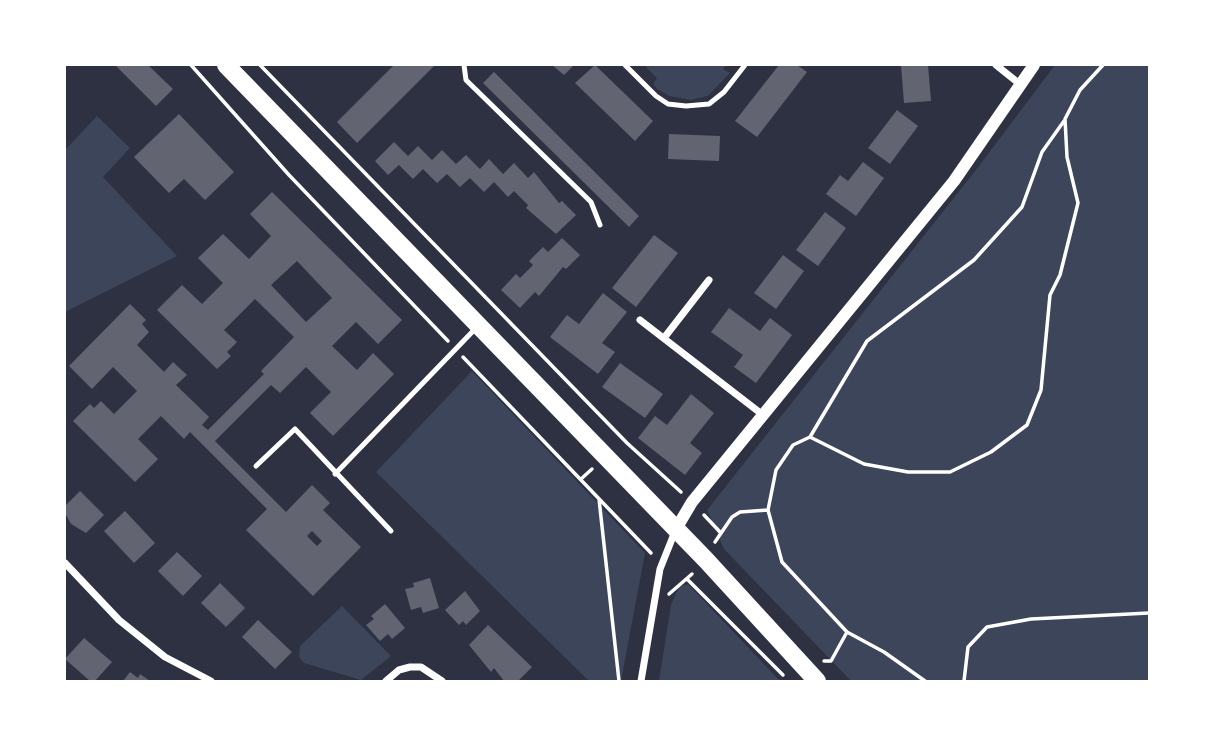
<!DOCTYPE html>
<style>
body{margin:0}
#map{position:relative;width:1214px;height:746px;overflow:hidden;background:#2d3142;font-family:Ubuntu,sans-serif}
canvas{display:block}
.frame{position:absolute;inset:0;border:66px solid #fff;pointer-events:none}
</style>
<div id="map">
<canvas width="1214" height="746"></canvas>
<div class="frame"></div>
</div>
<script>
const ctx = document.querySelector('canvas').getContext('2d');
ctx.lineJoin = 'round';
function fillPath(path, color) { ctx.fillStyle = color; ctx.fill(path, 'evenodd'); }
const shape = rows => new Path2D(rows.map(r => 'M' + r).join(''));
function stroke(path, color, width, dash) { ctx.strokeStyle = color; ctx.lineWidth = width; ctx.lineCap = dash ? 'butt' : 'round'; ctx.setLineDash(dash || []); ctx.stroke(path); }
fillPath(shape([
 [644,65,726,65,723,69,730,73,708,96,691,100,669,96,657,89,653,84,657,78],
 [1055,65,1149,65,1149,681,851,681,724,549,707,510,979,166],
 [97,116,130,148,103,177,177,256,65,312,65,150],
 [472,371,645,553,621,681,589,681,376,472],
 [688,584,780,681,659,681,671,605,679,587],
 [342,606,391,656,361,680,304,663,299,657,300,646]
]), '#3c4559');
fillPath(shape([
 [115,65,148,65,173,89,156,106],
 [394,65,435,65,357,143,337,122],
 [552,65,574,65,564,75],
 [595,65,653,121,635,141,575,83],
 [779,65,797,65,807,72,757,137,735,121],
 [901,65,928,65,931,101,904,103],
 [494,72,639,216,629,227,483,83],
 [897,110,918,126,890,164,868,148],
 [179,114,234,172,205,200,184,179,169,193,134,157],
 [669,134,720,136,719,161,668,159],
 [394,142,408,156,418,146,432,160,442,150,456,164,466,155,480,169,489,159,503,174,514,163,528,178,534,172,559,203,562,201,576,215,556,234,526,208,528,205,514,191,508,197,494,182,484,192,470,178,460,187,447,174,437,183,423,169,413,179,399,165,388,175,375,161],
 [863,162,884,178,856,216,826,194,840,175,848,181],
 [272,192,402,320,378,344,356,322,332,346,357,370,373,353,394,374,333,436,310,413,331,392,306,367,280,393,271,385,215,441,286,512,312,485,330,503,323,510,361,547,313,596,246,530,267,509,190,432,184,439,161,416,138,439,158,459,135,482,73,421,90,404,94,408,101,401,114,414,137,391,113,367,92,389,69,366,130,304,146,320,142,324,149,332,137,345,164,372,173,362,187,375,176,385,209,417,202,425,208,430,264,374,261,371,294,337,255,299,224,330,237,342,227,352,231,356,217,369,157,310,182,285,202,304,223,283,198,258,223,234,249,259,271,236,250,214],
 [297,261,332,298,306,322,271,285],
 [312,531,322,541,317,546,307,536],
 [825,212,846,228,818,266,796,250],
 [654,235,678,253,636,307,612,288],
 [562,238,580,255,566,269,563,267,539,296,535,292,520,308,501,290,516,274,520,278,533,265,529,261,543,247,548,252],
 [783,255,804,271,776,309,754,293],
 [603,293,627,312,602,343,615,352,598,374,550,337,567,315,579,324],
 [729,308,760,331,770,318,792,335,756,383,734,367,743,355,711,332],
 [620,363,663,394,645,418,602,387],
 [691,394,714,413,690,443,702,453,685,475,638,438,655,416,667,425],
 [80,491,104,515,86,533,71,524,65,513,65,506],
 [125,511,155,543,134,563,104,531],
 [177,552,202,576,183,596,158,571],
 [430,578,439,608,423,613,421,607,411,610,405,589,414,587,413,583],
 [220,583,245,608,226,627,201,603],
 [465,591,480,611,466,625,463,621,459,625,445,610],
 [385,604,405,628,392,639,388,634,380,641,366,625,374,619,371,616],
 [258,620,292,652,275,669,242,637],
 [488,625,532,667,518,681,504,681,494,668,491,672,469,645],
 [84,638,112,662,95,681,90,681,65,659],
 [130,672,138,678,140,674,150,681,123,681]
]), '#626471');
stroke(shape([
 [191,65,289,175,448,341],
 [260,65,627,443,681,492],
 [463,357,651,553],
 [810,437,867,341,974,260,1022,207,1042,152,1064,121],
 [581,479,592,469],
 [599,499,619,681],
 [704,515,720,532],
 [715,542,732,517,740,512,768,510],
 [687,579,783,675],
 [669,594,692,574],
 [824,661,831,661,847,632],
 [925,681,884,652,847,632,782,562,768,510,776,470,793,445,810,437,864,464,908,472,950,472,991,452,1027,425,1041,390,1050,295,1060,275,1078,203,1067,157,1065,119,1080,90,1103,65],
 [964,681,968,647,987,627,1031,619,1149,613]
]), '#fff', 3.5);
stroke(shape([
 [464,65,466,80,591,202,600,225],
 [625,65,656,96,668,104,686,106,709,104,724,92,745,65],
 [256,466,295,429,391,531],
 [335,474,476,328]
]), '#fff', 5);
stroke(shape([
 [996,65,1021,85],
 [640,320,763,415],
 [664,338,709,280],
 [65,563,119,620,165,657,211,681],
 [386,681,399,670,410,667,421,667,442,681],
 [641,681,660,569,676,529]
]), '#fff', 7);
stroke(shape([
 [676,529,692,502,954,181,1034,65]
]), '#fff', 12);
stroke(shape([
 [226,65,706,560,817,681]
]), '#fff', 18);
</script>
